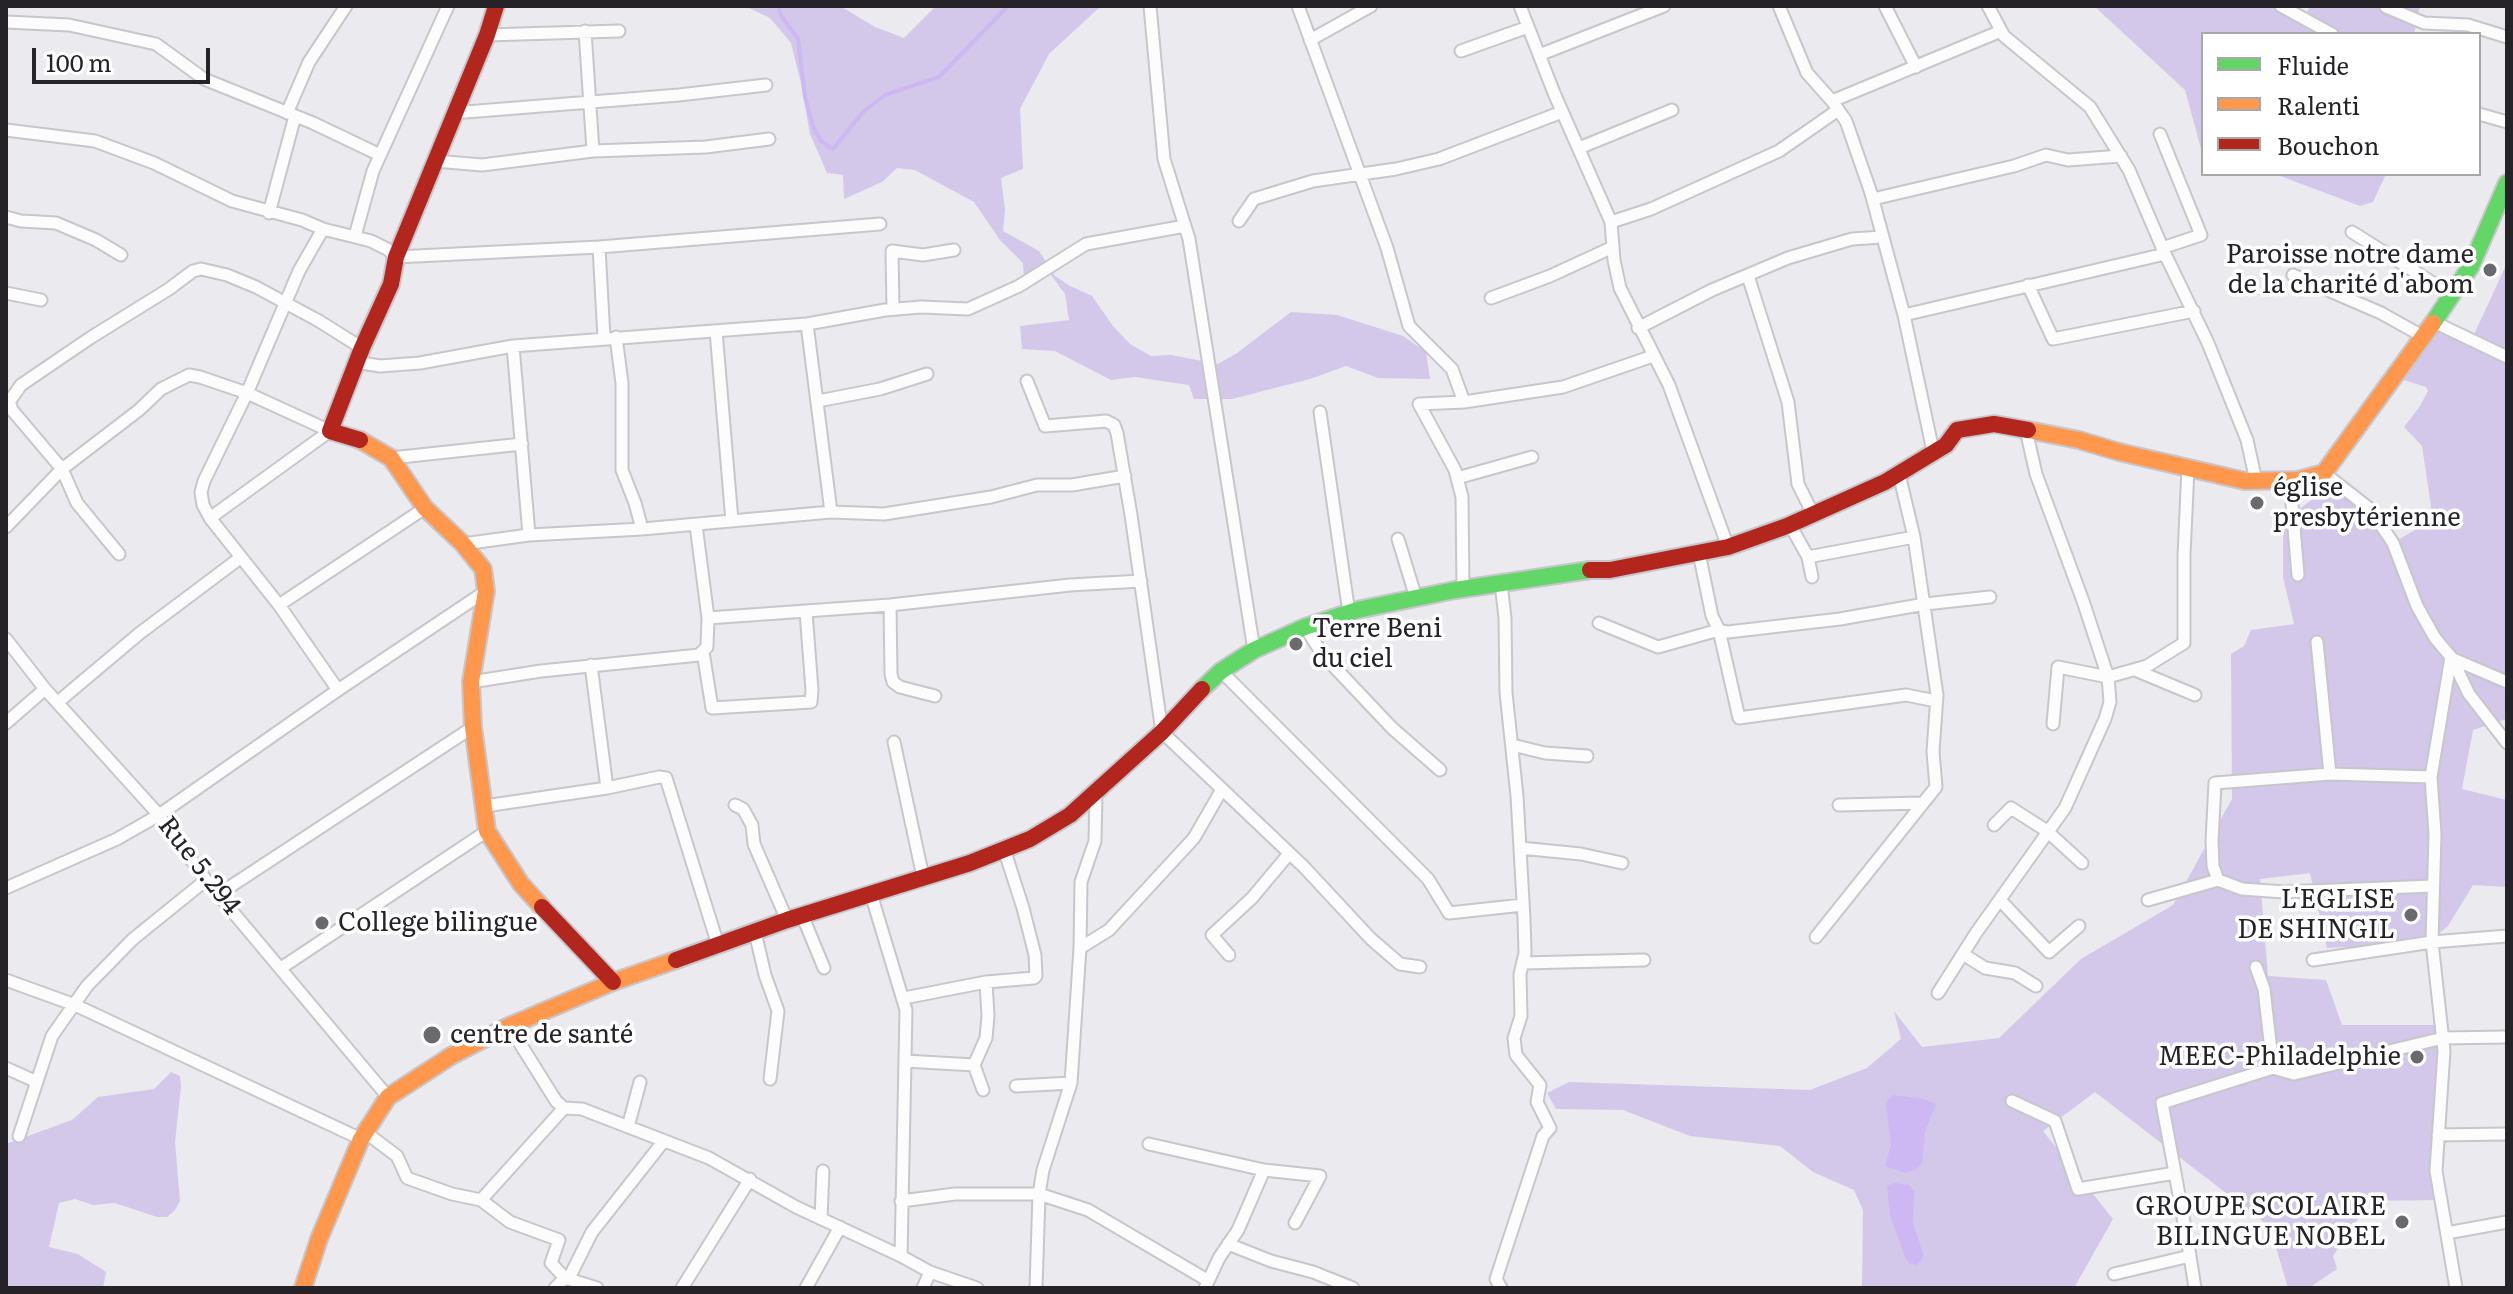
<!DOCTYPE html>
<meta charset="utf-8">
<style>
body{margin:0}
#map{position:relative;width:2513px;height:1294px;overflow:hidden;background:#ebeaef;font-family:Literata,serif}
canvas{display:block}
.frame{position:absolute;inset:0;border:8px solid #252327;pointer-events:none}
.legend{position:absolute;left:2201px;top:32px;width:280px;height:144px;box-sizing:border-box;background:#fff;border:2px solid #a8a7a9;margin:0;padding:10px 14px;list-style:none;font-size:24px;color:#252327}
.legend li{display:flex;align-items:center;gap:16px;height:40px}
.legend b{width:40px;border:2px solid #a8a7a9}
.scale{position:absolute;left:32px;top:48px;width:178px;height:36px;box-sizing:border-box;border:4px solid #252327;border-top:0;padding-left:10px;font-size:24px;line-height:28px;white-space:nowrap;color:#252327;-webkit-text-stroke:6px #fff;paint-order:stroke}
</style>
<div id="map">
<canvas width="2513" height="1294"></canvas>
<div class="frame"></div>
<ul class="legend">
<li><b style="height:10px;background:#63d668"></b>Fluide</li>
<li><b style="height:10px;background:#ff974d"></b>Ralenti</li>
<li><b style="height:10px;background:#b3261e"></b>Bouchon</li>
</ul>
<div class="scale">100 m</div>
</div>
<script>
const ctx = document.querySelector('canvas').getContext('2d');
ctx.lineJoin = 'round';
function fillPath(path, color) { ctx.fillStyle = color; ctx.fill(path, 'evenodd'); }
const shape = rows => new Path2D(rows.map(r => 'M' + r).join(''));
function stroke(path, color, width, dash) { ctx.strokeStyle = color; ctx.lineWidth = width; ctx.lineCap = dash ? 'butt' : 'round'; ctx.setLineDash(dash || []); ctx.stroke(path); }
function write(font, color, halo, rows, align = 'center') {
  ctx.font = font + ' Literata,serif'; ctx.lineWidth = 7; ctx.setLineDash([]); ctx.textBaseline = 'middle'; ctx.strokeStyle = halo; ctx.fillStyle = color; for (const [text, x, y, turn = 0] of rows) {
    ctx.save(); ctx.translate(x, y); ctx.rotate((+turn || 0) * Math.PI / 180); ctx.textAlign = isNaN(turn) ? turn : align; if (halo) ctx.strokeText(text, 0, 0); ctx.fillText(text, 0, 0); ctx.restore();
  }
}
fillPath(shape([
 [745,6,840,6,875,27,904,38,936,6,1101,6,1049,54,1020,109,1023,169,1001,178,1005,210,1003,231,1039,251,1055,276,1070,286,1092,296,1113,326,1130,344,1151,356,1171,355,1218,364,1237,353,1291,312,1337,315,1403,336,1426,352,1430,379,1378,378,1346,366,1310,379,1232,399,1194,399,1189,385,1135,377,1111,380,1055,351,1022,349,1020,326,1069,320,1065,294,1049,272,1024,280,1023,263,1000,240,974,202,915,170,897,168,882,182,844,199,843,175,827,173,810,134,801,83,791,43,770,18],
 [2094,6,2273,6,2304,19,2310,6,2420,6,2414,34,2203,34,2203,156,2185,90],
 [2275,174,2386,174,2373,202,2360,206],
 [2507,263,2507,719,2473,730,2462,789,2507,800,2507,887,2473,885,2448,926,2427,943,2327,948,2310,873,2260,879,2268,976,2326,980,2342,1025,2441,1025,2439,1200,2370,1201,2333,1256,2337,1269,2309,1288,2288,1288,2270,1227,2095,1092,2043,1131,2113,1219,2074,1288,1862,1288,1863,1210,1854,1190,1813,1172,1780,1146,1690,1136,1623,1110,1556,1109,1547,1093,1569,1082,1810,1090,1867,1068,1901,1039,1894,1011,1922,1047,1999,1038,2081,959,2173,905,2232,799,2231,654,2244,646,2251,630,2294,624,2283,577,2283,521,2336,482,2370,509,2393,543,2433,519,2422,446,2404,427,2420,406,2428,391,2426,387,2401,379,2434,322,2471,341],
 [171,1072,180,1076,181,1086,175,1142,180,1201,175,1210,167,1217,157,1217,115,1203,93,1205,75,1199,59,1203,49,1247,78,1254,106,1272,103,1288,6,1288,6,1144,72,1120,98,1097,154,1089]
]), '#d3c7ea');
fillPath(shape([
 [1892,1095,1925,1099,1936,1105,1925,1131,1922,1163,1915,1170,1905,1173,1885,1166,1891,1145,1886,1103],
 [1894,1183,1909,1185,1914,1191,1913,1223,1923,1253,1922,1260,1916,1265,1909,1263,1905,1257,1890,1215,1887,1186]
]), '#ceb8f3');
stroke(shape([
 [779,6,780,14,798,39,805,97,813,126,821,141,833,149,863,112,885,95,939,77,1008,6]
]), '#ceb8f3', 4);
const street = shape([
 [1150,6,1164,159,1189,239,1254,650],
 [1298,6,1387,248,1409,326,1452,369,1464,402],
 [1520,6,1554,93,1611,222,1614,260,1620,288,1669,385,1728,547],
 [1779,6,1807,73,1832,101,1846,121,1871,193,1904,315,1933,451],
 [1885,6,1916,67],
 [1988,6,2004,36,2090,107,2129,170,2165,254,2208,343,2247,440,2256,481],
 [2281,6,2332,34],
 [2386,7,2424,23,2468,25,2507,37],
 [6,22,69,25,156,44,204,79,313,123,380,155],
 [585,31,593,151],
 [487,35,619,31],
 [1310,40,1371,6],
 [1461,51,1528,27],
 [1539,55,1664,6],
 [1832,101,2001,31],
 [287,113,309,62,346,6],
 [453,113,679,95,766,85],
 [2479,114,2507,122],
 [6,130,95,141,154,163,232,201,302,220,323,229,371,241,387,249,396,257,599,247,880,224],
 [2160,134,2201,235,2162,248],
 [1579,148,1672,110],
 [435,161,482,165,593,151,706,147,769,139],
 [1873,199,2014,166,2046,155,2068,160,2121,156],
 [269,213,295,116],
 [6,217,21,221,56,223,96,240,121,255],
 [1239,221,1254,199,1313,181,1396,169,1439,159,1562,112],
 [1611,222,1651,209,1779,151,1838,110],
 [2352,232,2452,295],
 [355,236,373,171,448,6],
 [599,247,604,338],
 [2293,275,2381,313,2424,337],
 [1748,276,1788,402,1798,484,1813,514],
 [2028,285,2053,339,2194,311],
 [6,293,41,300],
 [1491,298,1550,276,1613,247],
 [893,309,892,251,923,255,954,250],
 [1904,315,2165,254],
 [2434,322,2507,357],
 [807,324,831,512],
 [1638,328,1712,290,1788,258,1852,239,1882,237],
 [716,331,732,521],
 [616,337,622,383,622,470,635,503,642,529],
 [513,346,529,535],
 [356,362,380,366,420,363,513,346,807,324,885,310,921,307,968,309,1019,286,1086,244,1185,226],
 [1027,381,1045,426,1106,421,1114,425,1117,433,1131,515,1162,732,1304,867,1371,939,1400,964,1420,967],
 [818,401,880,389,927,374],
 [1320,412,1349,613],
 [391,458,522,444],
 [2324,473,2370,509,2393,543,2417,606,2435,638,2451,657,2469,694,2507,743],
 [1457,478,1532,457],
 [2290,480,2298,575],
 [210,518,203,505,201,492,204,481,247,393,299,271,323,229],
 [1787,526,1794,532,1808,557,1812,577],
 [6,527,62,469,139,410,161,389,189,375,200,377,247,393,330,431,210,518,279,605,338,690],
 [1398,539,1416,598],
 [463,544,529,535,642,529,831,512,884,514,991,497,1037,485,1072,485,1125,476],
 [1699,553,1712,616,1719,630,1728,632,1840,619,1925,604,1990,597],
 [119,554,77,503,62,469,12,410,9,402,21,385,90,338,169,289,193,271,201,269,227,275,256,287,319,321,362,348],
 [1808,557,1914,537],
 [1463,589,1462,497,1455,470,1419,404,1464,402,1563,387,1653,356],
 [279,605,425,508],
 [890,605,891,674,893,682,900,687,935,696],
 [708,618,890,605,1070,585,1141,581],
 [1599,623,1658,647,1719,630,1739,718,1906,695,1936,701],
 [1305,627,1323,655,1392,728,1440,770],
 [6,639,45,689,159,815,206,880,388,1097],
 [2317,642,2330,774],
 [703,652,712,708,811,702,812,690,806,612],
 [2451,657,2431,777,2435,834,2432,942,2444,1051,2436,1171,2456,1288],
 [2451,658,2507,682],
 [591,665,607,788],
 [2135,670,2195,695],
 [1221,671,1428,879,1449,913,1523,905],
 [471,682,541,671,699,655,707,647,708,618,696,525],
 [58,702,140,633,240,558],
 [6,723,45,689],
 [2053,724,2058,667,2108,677,2147,666,2184,643,2184,555,2188,468],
 [894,742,923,877],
 [1512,745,1545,753,1587,756],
 [2431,777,2330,774,2215,783,2212,841,2213,866,2218,880,2242,889,2284,892,2433,886],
 [735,805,743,809,752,825,754,844,787,920],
 [1839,805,1923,803],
 [485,806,607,788,659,777,666,778,718,945],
 [1994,825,2011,808,2047,831,2082,863],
 [1520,848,1581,854,1622,863],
 [6,888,117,839,159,815,338,690,486,591],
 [219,894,473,727],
 [871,894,906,1010,901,1256],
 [2000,900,2049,952,2079,926],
 [2148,900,2218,880],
 [802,915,824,968],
 [755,932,765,975,778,1011,770,1079],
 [1816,937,1936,787,1933,752,1937,695,1914,537,1899,474],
 [1080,948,1109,930,1194,838,1221,791],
 [1963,954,1985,968,2015,973,2036,986],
 [1229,955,1212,935,1252,898,1288,855],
 [2313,960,2432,942,2507,936],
 [1523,963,1644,960],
 [2256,967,2264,989,2273,1068],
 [281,968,487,831],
 [6,980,75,1005,361,1139],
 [1938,993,1976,933,2065,808,2105,719,2110,702,2108,677,2083,601,2036,474,2026,430],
 [904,998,986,982,1034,978,1036,976,1035,955,1023,908,1004,849],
 [509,1026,556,1101,564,1108,582,1109,709,1158,796,1207,901,1256,930,1272,977,1288],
 [905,1061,974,1065],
 [6,1068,37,1082],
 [1016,1086,1071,1083],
 [983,1090,974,1065,986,1038,988,1016,986,982],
 [2012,1101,2055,1121,2078,1189,2175,1173,2190,1256],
 [628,1127,640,1082],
 [365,1132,397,1156,407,1178,452,1194,481,1200,510,1222,559,1240,551,1263,565,1278],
 [2438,1135,2507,1134],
 [19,1136,52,1036,87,986,133,939,206,880],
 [1149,1144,1264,1170],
 [2175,1173,2162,1103,2273,1068,2294,1074,2443,1038,2507,1037],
 [481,1200,564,1108],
 [901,1201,955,1194,1039,1194,1088,1210,1207,1280],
 [821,1218,823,1171],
 [2447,1233,2507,1222],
 [1228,1244,1271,1261,1313,1272,1353,1288],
 [2114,1274,2190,1256,2195,1288],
 [569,1278,592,1232,663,1142],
 [555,1288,565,1278,597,1288],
 [682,1288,750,1179],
 [806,1288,840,1227],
 [923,1288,930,1272],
 [1036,1288,1039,1194,1043,1170,1071,1083,1080,948,1081,882,1095,841,1096,792],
 [1205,1288,1219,1258,1238,1230,1264,1170,1320,1176,1295,1223],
 [1501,1288,1496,1279,1543,1136,1550,1128,1537,1102,1540,1085,1516,1055,1514,1038,1521,1016,1520,974,1525,953,1524,919,1517,796,1506,693,1505,618,1501,583]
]);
const fast = shape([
 [2433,323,2471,266,2507,183],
 [1202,689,1221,671,1254,650,1305,627,1357,610,1455,590,1590,570]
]);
const slow = shape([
 [2028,430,2079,440,2119,452,2245,481,2298,480,2324,473,2433,323],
 [360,440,391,458,425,508,463,544,483,569,486,591,471,682,473,727,487,831,521,884,542,907],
 [303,1288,319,1239,361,1139,388,1097,451,1056,509,1026,613,982,676,960]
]);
const jam = shape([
 [360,440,330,431,362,348,391,284,396,257,487,35,496,6],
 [1590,570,1610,570,1728,547,1787,526,1885,482,1946,445,1957,430,1994,424,2028,430],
 [542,907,613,982],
 [676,960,787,920,970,863,1030,839,1070,815,1162,732,1202,689]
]);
stroke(street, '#c7c6cb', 15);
stroke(fast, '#c7c6cb', 20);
stroke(slow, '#c7c6cb', 20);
stroke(jam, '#c7c6cb', 20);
stroke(street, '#fcfcfd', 11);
stroke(fast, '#63d668', 16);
stroke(slow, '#ff974d', 16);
stroke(jam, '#b3261e', 16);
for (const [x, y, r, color] of [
 [2490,270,8,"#6a696d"],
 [2257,503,8,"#6a696d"],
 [1296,644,8,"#6a696d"],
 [2411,915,8,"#6a696d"],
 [322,923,8,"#6a696d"],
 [432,1035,10,"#6a696d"],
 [2417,1057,8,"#6a696d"],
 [2402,1222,8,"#6a696d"]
]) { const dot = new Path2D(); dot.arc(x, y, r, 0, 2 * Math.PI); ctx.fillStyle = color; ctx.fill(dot); stroke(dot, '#fff', 3); }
write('26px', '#252327', '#fff', [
 ["Paroisse notre dame",2474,255],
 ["de la charité d'abom",2474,285],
 ["église",2273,488,"left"],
 ["presbytérienne",2273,518,"left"],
 ["Terre Beni",1312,629,"left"],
 ["du ciel",1312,659,"left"],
 ["L'EGLISE",2395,900],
 ["DE SHINGIL",2395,930],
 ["College bilingue",338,923,"left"],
 ["centre de santé",450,1035,"left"],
 ["MEEC-Philadelphie",2401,1057],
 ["GROUPE SCOLAIRE",2386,1207],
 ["BILINGUE NOBEL",2386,1237]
], 'right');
write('26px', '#252327', '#fff', [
 ["Rue 5.294",199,866,52]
]);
</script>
